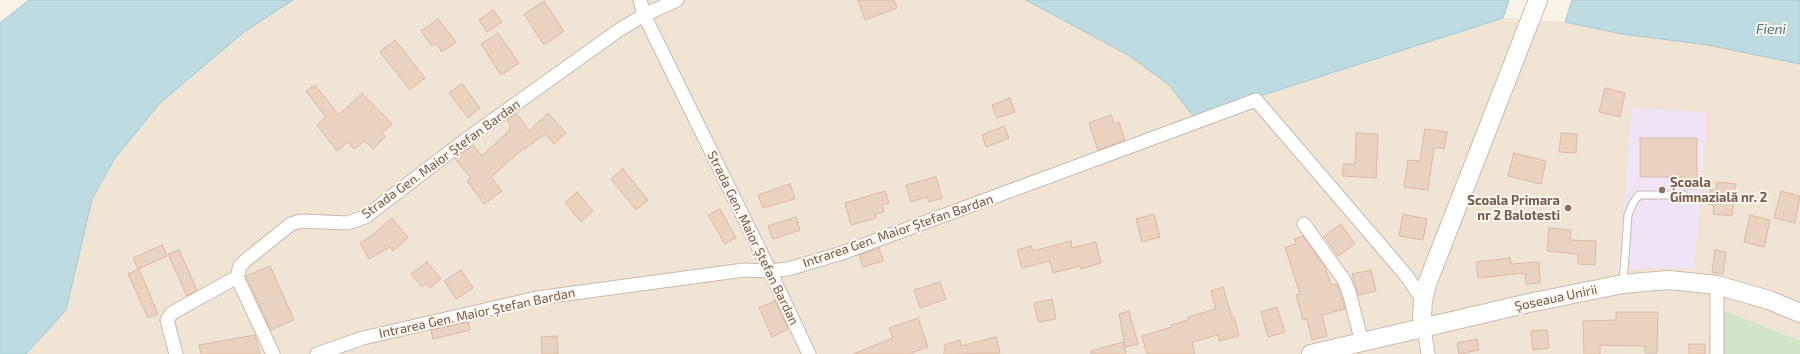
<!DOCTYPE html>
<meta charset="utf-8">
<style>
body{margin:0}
canvas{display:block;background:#f9f2e6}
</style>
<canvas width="1800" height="354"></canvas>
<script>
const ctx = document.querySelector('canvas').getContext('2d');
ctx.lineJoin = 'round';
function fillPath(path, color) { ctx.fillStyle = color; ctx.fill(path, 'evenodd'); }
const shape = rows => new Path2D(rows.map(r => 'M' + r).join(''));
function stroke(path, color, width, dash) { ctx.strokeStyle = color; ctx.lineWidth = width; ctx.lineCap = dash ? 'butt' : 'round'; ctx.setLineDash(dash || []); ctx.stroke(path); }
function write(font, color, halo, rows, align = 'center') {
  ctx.font = font + ' "Exo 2",sans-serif'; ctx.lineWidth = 4; ctx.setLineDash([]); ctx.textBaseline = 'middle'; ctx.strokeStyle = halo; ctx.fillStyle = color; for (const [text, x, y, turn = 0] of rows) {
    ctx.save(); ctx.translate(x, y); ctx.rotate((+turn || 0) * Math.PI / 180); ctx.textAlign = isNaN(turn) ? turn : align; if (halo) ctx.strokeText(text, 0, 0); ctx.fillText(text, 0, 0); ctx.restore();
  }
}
fillPath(shape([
 [293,0,1026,0,1128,55,1168,84,1194,117,1503,18,1565,22,1622,34,1708,45,1800,64,1800,354,26,354,66,310,92,199,115,158,160,103,244,32]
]), '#f0e4d5');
fillPath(shape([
 [1632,107,1707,113,1694,269,1654,267,1617,272]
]), '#efe3f6');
fillPath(shape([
 [1720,309,1800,341,1800,354,1720,354]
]), '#d2e5c6');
const water = shape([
 [29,0,293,0,244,32,160,103,115,158,92,199,66,310,26,354,0,354,0,23,29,0],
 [1026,0,1509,0,1503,18,1194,117,1168,84,1128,55,1026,0],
 [1572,0,1800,0,1800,64,1708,45,1622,34,1565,22,1572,0]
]);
fillPath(water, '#bddbe0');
stroke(water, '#a5c9d1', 1);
const building = shape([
 [858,0,894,0,897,8,865,20,858,0],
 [544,1,564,31,544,45,524,14,544,1],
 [493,10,502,22,487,32,479,20,493,10],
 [438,19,456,42,442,52,436,43,432,46,421,31,438,19],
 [498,33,519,63,501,75,481,44,498,33],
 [395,40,425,78,410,90,380,52,395,40],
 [462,84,480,108,468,118,449,93,462,84],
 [315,85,339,115,362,93,392,124,382,133,385,137,373,149,365,141,354,149,348,142,337,151,317,125,326,117,306,91,315,85],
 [1605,88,1625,93,1620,117,1599,112,1605,88],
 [1010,98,1015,112,997,118,992,105,1010,98],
 [516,113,529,131,548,113,566,133,554,144,545,134,525,149,524,148,491,177,502,191,484,204,467,181,471,178,455,159,473,145,482,156,510,130,509,128,511,126,507,120,516,113],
 [1111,115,1114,124,1119,122,1125,140,1098,150,1089,123,1111,115],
 [1004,126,1009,138,986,147,982,135,1004,126],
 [1425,129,1447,132,1444,149,1434,147,1428,190,1404,187,1408,160,1420,161,1425,129],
 [1356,133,1378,134,1376,178,1343,176,1343,164,1355,164,1356,133],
 [1561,133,1577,134,1576,153,1559,152,1561,133],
 [1640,138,1697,138,1697,189,1685,189,1685,177,1640,177,1640,138],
 [1514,153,1546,161,1541,184,1508,176,1514,153],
 [623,169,648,200,636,210,611,179,623,169],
 [936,177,942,198,929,202,927,197,911,202,906,185,936,177],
 [1717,182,1736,184,1732,216,1713,214,1714,205,1708,204,1710,190,1716,190,1717,182],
 [790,184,795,199,763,208,758,195,790,184],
 [885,191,889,203,882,205,884,212,875,214,876,218,851,225,845,203,885,191],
 [1781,191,1800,196,1795,223,1774,218,1781,191],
 [577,192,593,211,581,222,565,203,577,192],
 [720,209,736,238,725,244,708,215,720,209],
 [1154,214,1160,237,1142,242,1136,219,1154,214],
 [1403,214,1427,219,1423,240,1399,236,1403,214],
 [1750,215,1770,220,1764,247,1744,242,1750,215],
 [796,217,800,230,773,239,768,226,796,217],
 [392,218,408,238,393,251,390,247,369,259,360,243,370,237,392,218],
 [1341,224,1355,244,1338,256,1324,236,1341,224],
 [1549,228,1571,230,1570,240,1596,241,1595,265,1578,264,1578,254,1547,251,1549,228],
 [1303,236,1325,267,1331,285,1337,284,1345,309,1322,315,1327,336,1312,340,1307,319,1303,320,1296,295,1300,294,1285,247,1296,244,1294,239,1303,236],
 [1071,241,1072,248,1096,242,1101,263,1081,269,1080,266,1053,273,1050,261,1022,268,1017,250,1031,246,1033,251,1071,241],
 [162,245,167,256,138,269,133,258,162,245],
 [879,248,883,261,863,267,859,255,879,248],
 [179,250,197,290,187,296,168,254,179,250],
 [1715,250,1726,252,1723,274,1712,272,1715,250],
 [1510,258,1511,264,1539,262,1540,283,1526,284,1525,273,1478,278,1476,262,1510,258],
 [427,262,441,279,430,288,426,283,422,287,411,274,427,262],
 [270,266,294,320,271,330,246,276,270,266],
 [139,269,158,314,148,318,128,274,139,269],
 [461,270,473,288,456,299,444,281,461,270],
 [1371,270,1376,291,1358,295,1352,274,1371,270],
 [940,282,946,299,920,308,914,290,940,282],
 [1223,287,1232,318,1234,317,1239,336,1219,341,1218,335,1192,342,1195,354,1147,354,1142,336,1172,327,1171,325,1188,320,1188,317,1216,309,1211,291,1223,287],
 [1052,299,1056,319,1038,322,1034,303,1052,299],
 [775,301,788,329,772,337,759,308,775,301],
 [1277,307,1285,332,1268,337,1261,312,1277,307],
 [1129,311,1138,344,1125,347,1119,314,1129,311],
 [1616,312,1658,312,1657,353,1645,353,1645,346,1600,345,1600,354,1584,354,1583,321,1616,320,1616,312],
 [918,318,928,347,909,354,853,354,893,338,889,328,918,318],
 [468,322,470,330,433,339,431,330,468,322],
 [1547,330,1549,348,1533,350,1531,331,1547,330],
 [255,335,260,354,201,354,199,345,255,335],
 [557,336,558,354,542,354,541,337,557,336],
 [996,337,1000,353,944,354,944,350,946,350,944,345,960,340,961,346,996,337],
 [1477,339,1479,350,1459,354,1457,343,1477,339],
 [1123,342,1126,354,1091,354,1091,351,1123,342],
 [1689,344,1705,344,1705,354,1689,354,1689,344]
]);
fillPath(building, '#ebd3c1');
stroke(building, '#dcbaa4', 1);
const service = shape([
 [1623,284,1628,215,1633,203,1639,195,1684,195]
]);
const minor = shape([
 [640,0,644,15,770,271,809,354],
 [1304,224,1344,280,1349,292,1362,343],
 [237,277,240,266,246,260,291,224,301,221,347,223,365,217,468,138,619,30,644,15,677,0],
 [237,277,273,354],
 [1717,285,1717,354],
 [1424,328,1428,354],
 [176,354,167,320,172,313,237,277],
 [317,354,363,338,537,298,744,270,770,271,788,269,842,253,1256,100,1405,274,1423,300]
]);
const secondary = shape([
 [1424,328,1422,316,1423,300,1427,284,1538,0],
 [1311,354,1529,303,1623,284,1644,282,1669,280,1717,285,1769,300,1800,313]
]);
stroke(service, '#c9baae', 9);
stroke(minor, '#c9baae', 15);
stroke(secondary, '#ccbbac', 20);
stroke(service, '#fff', 7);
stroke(minor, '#fff', 13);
stroke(secondary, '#fff', 18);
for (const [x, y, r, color] of [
 [1662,190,4,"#8d6e63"],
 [1568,208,4,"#8d6e63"]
]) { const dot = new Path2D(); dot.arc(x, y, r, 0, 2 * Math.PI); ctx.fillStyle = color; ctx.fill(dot); stroke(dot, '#fdf6ec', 1.5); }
write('13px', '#6f5b4e', '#fdf6ec', [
 ["Strada Gen. Maior Ștefan Bardan",441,159,-36],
 ["Intrarea Gen. Maior Ștefan Bardan",898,231,-19],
 ["Strada Gen. Maior Ștefan Bardan",753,238,64],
 ["Șoseaua Unirii",1556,298,-12],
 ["Intrarea Gen. Maior Ștefan Bardan",477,313,-12]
]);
write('bold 13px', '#785e54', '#fdf6ec', [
 ["Școala",1670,183],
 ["Gimnazială nr. 2",1670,198],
 ["Scoala Primara",1560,201,"right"],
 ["nr 2 Balotesti",1560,216,"right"]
], 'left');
write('italic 14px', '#4b7680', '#fdf6ec', [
 ["Fieni",1771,29]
]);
</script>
